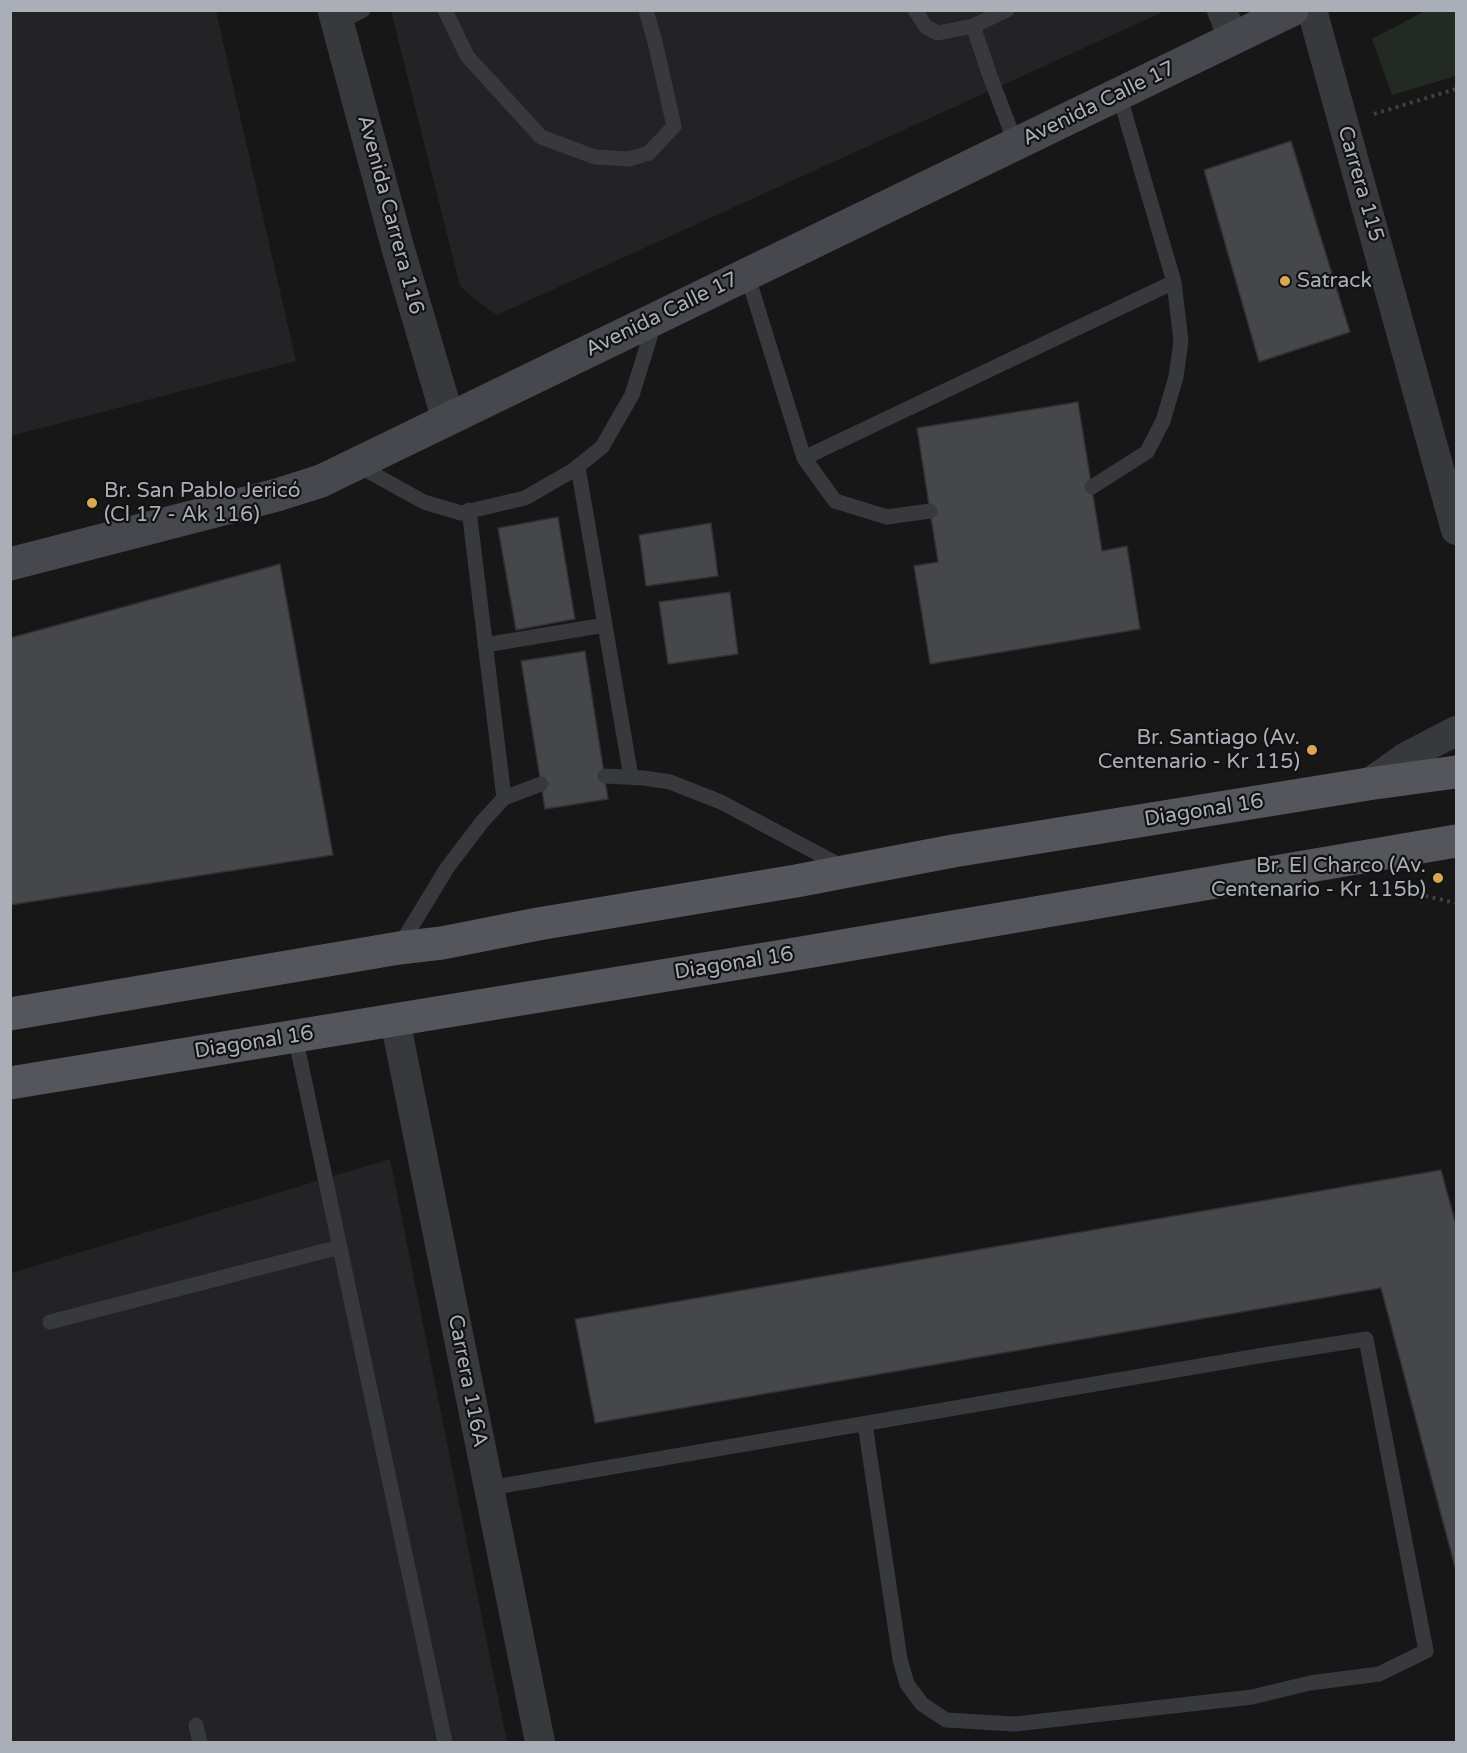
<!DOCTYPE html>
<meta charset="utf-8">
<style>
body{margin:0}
#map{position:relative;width:1467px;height:1753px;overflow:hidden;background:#171718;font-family:"Varela Round",sans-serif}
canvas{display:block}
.frame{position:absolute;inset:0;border:12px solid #aaaeb7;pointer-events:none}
</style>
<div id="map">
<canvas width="1467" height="1753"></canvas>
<div class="frame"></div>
</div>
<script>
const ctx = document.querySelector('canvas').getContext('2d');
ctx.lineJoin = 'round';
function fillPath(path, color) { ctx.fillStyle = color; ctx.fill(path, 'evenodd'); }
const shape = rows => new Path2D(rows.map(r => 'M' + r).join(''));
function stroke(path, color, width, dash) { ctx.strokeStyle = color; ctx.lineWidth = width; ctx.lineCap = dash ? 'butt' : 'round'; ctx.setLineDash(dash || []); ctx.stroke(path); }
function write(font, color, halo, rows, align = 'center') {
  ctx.font = font + ' "Varela Round",sans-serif'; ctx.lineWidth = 4.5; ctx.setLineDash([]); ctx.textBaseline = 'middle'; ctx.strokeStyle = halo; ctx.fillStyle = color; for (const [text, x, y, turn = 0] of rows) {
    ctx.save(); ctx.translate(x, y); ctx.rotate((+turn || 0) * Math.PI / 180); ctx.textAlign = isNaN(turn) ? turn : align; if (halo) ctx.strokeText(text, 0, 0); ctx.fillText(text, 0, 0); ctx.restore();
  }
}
fillPath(shape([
 [11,10,216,11,296,361,11,436],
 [391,11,1165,11,497,315,473,298,460,286],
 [390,1159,507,1742,11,1742,11,1273]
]), '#232325');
fillPath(shape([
 [1425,11,1456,11,1456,76,1392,95,1372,39]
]), '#232a24');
const building = shape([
 [1291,141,1350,332,1259,362,1204,170,1291,141],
 [1078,402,1102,551,1127,546,1140,629,930,664,914,566,938,562,917,428,1078,402],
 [558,517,575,619,516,630,498,528,558,517],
 [711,523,718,576,646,586,639,535,711,523],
 [280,564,333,855,10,905,10,638,280,564],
 [730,592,738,654,668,664,659,602,730,592],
 [585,651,608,799,545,809,521,661,585,651],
 [1441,1170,1456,1225,1456,1571,1381,1288,595,1423,575,1319,1441,1170]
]);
fillPath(building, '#46474b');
stroke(building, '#313134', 1.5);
stroke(shape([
 [1374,114,1456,89],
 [1396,889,1456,903]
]), '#3e4044', 4, [3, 4.5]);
stroke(shape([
 [445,10,467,56,541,137,595,157,629,159,649,153,674,126,655,42,646,10],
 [915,10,926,27,938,33,973,26],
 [1007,10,973,26,991,79,1016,144],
 [338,23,363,10],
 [747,274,804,458,835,501,887,517,930,511],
 [804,458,1174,282],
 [357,465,424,502,461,513,525,498,572,471,602,447,632,395,655,321],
 [578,467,631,777],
 [1092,487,1147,452,1163,421,1176,377,1181,341,1174,282,1119,94],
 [469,510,504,798],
 [485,645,605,625],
 [605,776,644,778,670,782,721,802,845,868],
 [399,947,447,868,482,822,504,798,541,784],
 [295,1036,445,1742],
 [50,1322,340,1247],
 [489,1488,1258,1356,1366,1339,1426,1651,1379,1674,1310,1683,1252,1697,1015,1724,946,1720,922,1704,907,1684,900,1659,865,1424],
 [196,1725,200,1742]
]), '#38393d', 15);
stroke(shape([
 [1222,10,1233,39],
 [1312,10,1456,530],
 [1368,784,1406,757,1456,731],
 [395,1020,540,1742]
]), '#38393d', 30);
stroke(shape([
 [334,10,397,245,448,419]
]), '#38393d', 33);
stroke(shape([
 [10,564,277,495,321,481,1292,10]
]), '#46484d', 33);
stroke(shape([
 [10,1014,399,948,442,943,538,924,796,881,953,851,1368,784,1456,772],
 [10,1083,789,955,1456,841]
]), '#54565b', 33);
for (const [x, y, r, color] of [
 [1285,281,6,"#dea749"],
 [92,503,6,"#dea749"],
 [1312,750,6,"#dea749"],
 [1438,878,6,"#dea749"]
]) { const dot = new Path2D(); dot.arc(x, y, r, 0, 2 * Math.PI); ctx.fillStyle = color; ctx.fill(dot); stroke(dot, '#121213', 2); }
write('21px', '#aaaeb7', '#121213', [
 ["Avenida Calle 17",1099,104,-26],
 ["Carrera 115",1360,184,74],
 ["Avenida Carrera 116",390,215,75],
 ["Avenida Calle 17",662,315,-26],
 ["Diagonal 16",1204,811,-9],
 ["Diagonal 16",734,964,-9],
 ["Diagonal 16",254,1043,-9],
 ["Carrera 116A",467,1381,79]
]);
write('21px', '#aaaeb7', '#121213', [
 ["Satrack",1297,281],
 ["Br. San Pablo Jericó",104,491],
 ["(Cl 17 - Ak 116)",104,515],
 ["Br. Santiago (Av.",1300,738,"right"],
 ["Centenario - Kr 115)",1300,762,"right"],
 ["Br. El Charco (Av.",1426,866,"right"],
 ["Centenario - Kr 115b)",1426,890,"right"]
], 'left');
</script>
